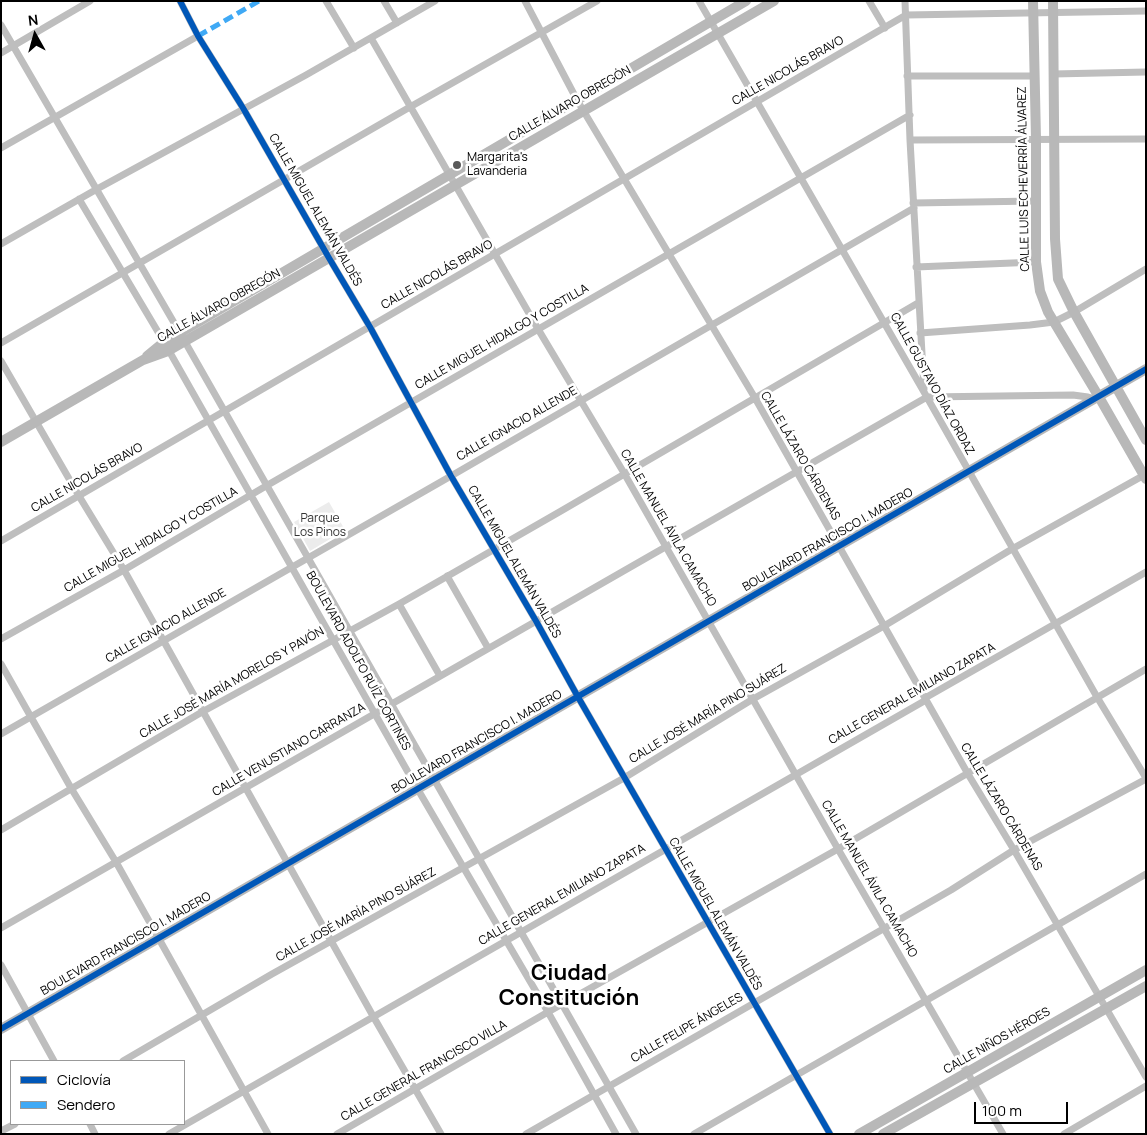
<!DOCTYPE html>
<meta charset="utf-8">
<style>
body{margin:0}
#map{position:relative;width:1147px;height:1135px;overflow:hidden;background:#fff;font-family:Manrope,sans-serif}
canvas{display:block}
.frame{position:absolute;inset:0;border:2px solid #000;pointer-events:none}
.legend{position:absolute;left:10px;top:1060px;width:175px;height:65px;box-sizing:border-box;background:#fff;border:1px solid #999;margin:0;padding:6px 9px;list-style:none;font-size:15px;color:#000}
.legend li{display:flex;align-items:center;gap:10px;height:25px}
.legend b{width:25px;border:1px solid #999}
.north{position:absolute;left:10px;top:10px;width:50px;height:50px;-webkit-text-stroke:4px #fff;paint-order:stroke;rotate:353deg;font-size:14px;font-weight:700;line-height:20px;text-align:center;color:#000}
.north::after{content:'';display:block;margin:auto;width:18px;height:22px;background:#000;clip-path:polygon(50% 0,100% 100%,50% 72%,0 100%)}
.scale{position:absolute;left:974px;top:1102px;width:94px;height:22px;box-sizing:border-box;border:2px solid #000;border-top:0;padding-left:6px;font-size:15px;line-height:18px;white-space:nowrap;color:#000;-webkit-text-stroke:4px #fff;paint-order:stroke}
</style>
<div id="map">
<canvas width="1147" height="1135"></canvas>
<div class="frame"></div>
<ul class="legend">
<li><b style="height:6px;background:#0057b8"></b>Ciclovía</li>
<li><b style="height:6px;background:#3fa9f5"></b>Sendero</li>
</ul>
<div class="north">N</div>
<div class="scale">100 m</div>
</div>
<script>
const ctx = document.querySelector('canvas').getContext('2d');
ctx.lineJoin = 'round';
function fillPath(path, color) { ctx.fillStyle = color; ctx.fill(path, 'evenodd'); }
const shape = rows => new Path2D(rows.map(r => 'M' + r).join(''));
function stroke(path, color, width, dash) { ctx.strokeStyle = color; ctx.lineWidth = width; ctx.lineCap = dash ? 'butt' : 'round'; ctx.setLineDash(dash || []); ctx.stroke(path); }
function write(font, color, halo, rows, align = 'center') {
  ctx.font = font + ' Manrope,sans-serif'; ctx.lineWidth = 5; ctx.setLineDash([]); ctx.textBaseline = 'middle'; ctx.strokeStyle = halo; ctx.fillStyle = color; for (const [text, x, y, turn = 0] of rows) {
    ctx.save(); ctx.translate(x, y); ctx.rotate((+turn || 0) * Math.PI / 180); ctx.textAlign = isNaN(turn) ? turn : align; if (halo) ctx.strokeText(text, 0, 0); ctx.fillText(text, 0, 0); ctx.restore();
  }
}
fillPath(shape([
 [329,502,345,530,310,551,294,522]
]), '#ececec');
stroke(shape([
 [180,1,198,36,243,108,329,258,370,327,451,476,536,621,578,697,830,1134],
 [326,1,354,48],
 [384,1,397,23],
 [525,1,577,100,755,398,968,774,1014,850,1146,1077],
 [699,1,924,392,1097,697,1146,778],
 [869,1,885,28],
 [905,1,910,140,924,389],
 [1,25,180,333,636,1134],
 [371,38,538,329,624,473,838,849,1003,1134],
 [1,53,90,1],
 [1053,74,1146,72],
 [907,76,1035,76],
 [910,140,1146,139],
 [1,148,198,36],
 [79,199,164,342,417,788,548,1012,616,1134],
 [913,203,1035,201],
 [1,244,97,189,306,75,435,1],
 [916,267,1036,262],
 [920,333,1030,325,1054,322,1074,312,1146,269],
 [1,343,410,107,597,1],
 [1,361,79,496,124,570,373,1016,441,1134],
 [1,541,906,15,1146,11],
 [447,576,488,648],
 [399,604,440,676],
 [1,639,124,570,266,486,910,115],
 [1,664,71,788,116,862,268,1134],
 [1,734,451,476,914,208],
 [1,830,202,712,399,604,561,511,918,303],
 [1,928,927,397,1073,395,1088,397,1095,399],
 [1,965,54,1061],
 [123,1061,272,974,624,778,753,699,884,626,1012,549,1146,474],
 [90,1124,95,1134],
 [1,1131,15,1124],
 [169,1134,926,700,925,698,1146,572],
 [337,1134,548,1012,838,849,1146,669],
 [526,1134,951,890,1014,850,1146,779],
 [694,1134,1146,874],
 [1064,1134,1146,1086]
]), '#bebebe', 7);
stroke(shape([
 [1033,1,1036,139,1036,262,1040,291,1048,312,1099,397,1146,479],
 [1053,1,1055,239,1058,279,1074,312,1146,440],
 [147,356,164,342,746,1],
 [1,442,143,360,168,351,774,1],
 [1,1029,1146,369],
 [859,1134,1146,970],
 [883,1134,1146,986]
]), '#b8b8b8', 10);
stroke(shape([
 [198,36,259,1]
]), '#3fa9f5', 5, [10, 5]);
stroke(shape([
 [180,1,198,36,243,108,329,258,370,327,451,476,536,621,578,697,830,1134],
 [1,1029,1146,369]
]), '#0057b8', 6);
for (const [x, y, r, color] of [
 [457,165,5,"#595959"]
]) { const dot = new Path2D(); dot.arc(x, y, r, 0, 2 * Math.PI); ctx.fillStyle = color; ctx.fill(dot); stroke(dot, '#fff', 2); }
write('12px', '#000', '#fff', [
 ["CALLE NICOLÁS BRAVO",788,71,-30],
 ["CALLE ÁLVARO OBREGÓN",570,104,-30],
 ["CALLE LUIS ECHEVERRÍA ÁLVAREZ",1024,179,-91],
 ["CALLE MIGUEL ALEMÁN VALDÉS",315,210,60],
 ["CALLE NICOLÁS BRAVO",437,275,-30],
 ["CALLE ÁLVARO OBREGÓN",219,306,-29],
 ["CALLE MIGUEL HIDALGO Y COSTILLA",502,337,-30],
 ["CALLE GUSTAVO DÍAZ ORDAZ",932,384,61],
 ["CALLE IGNACIO ALLENDE",517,424,-30],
 ["CALLE LÁZARO CÁRDENAS",800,456,60],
 ["CALLE NICOLÁS BRAVO",87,478,-30],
 ["CALLE MANUEL ÁVILA CAMACHO",668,528,60],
 ["CALLE MIGUEL HIDALGO Y COSTILLA",151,540,-30],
 ["BOULEVARD FRANCISCO I. MADERO",828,540,-30],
 ["CALLE MIGUEL ALEMÁN VALDÉS",514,562,60],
 ["CALLE IGNACIO ALLENDE",166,626,-30],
 ["BOULEVARD ADOLFO RUÍZ CORTINES",358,661,61],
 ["CALLE JOSÉ MARÍA MORELOS Y PAVÓN",232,683,-30],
 ["CALLE GENERAL EMILIANO ZAPATA",912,694,-30],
 ["CALLE JOSÉ MARÍA PINO SUÁREZ",708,714,-31],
 ["BOULEVARD FRANCISCO I. MADERO",477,742,-30],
 ["CALLE VENUSTIANO CARRANZA",289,750,-30],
 ["CALLE LÁZARO CÁRDENAS",1001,807,59],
 ["CALLE MANUEL ÁVILA CAMACHO",869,879,60],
 ["CALLE GENERAL EMILIANO ZAPATA",562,895,-30],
 ["CALLE MIGUEL ALEMÁN VALDÉS",715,914,60],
 ["CALLE JOSÉ MARÍA PINO SUÁREZ",356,915,-29],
 ["BOULEVARD FRANCISCO I. MADERO",126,944,-30],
 ["CALLE FELIPE ÁNGELES",687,1028,-30],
 ["CALLE NIÑOS HÉROES",997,1041,-30],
 ["CALLE GENERAL FRANCISCO VILLA",424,1071,-30]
]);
write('12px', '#000', '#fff', [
 ["Margarita's",467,158],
 ["Lavanderia",467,172]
], 'left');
write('12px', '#333', '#fff', [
 ["Parque",320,519],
 ["Los Pinos",320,533]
]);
write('bold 22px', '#000', '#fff', [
 ["Ciudad",569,974],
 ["Constitución",569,999]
]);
</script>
